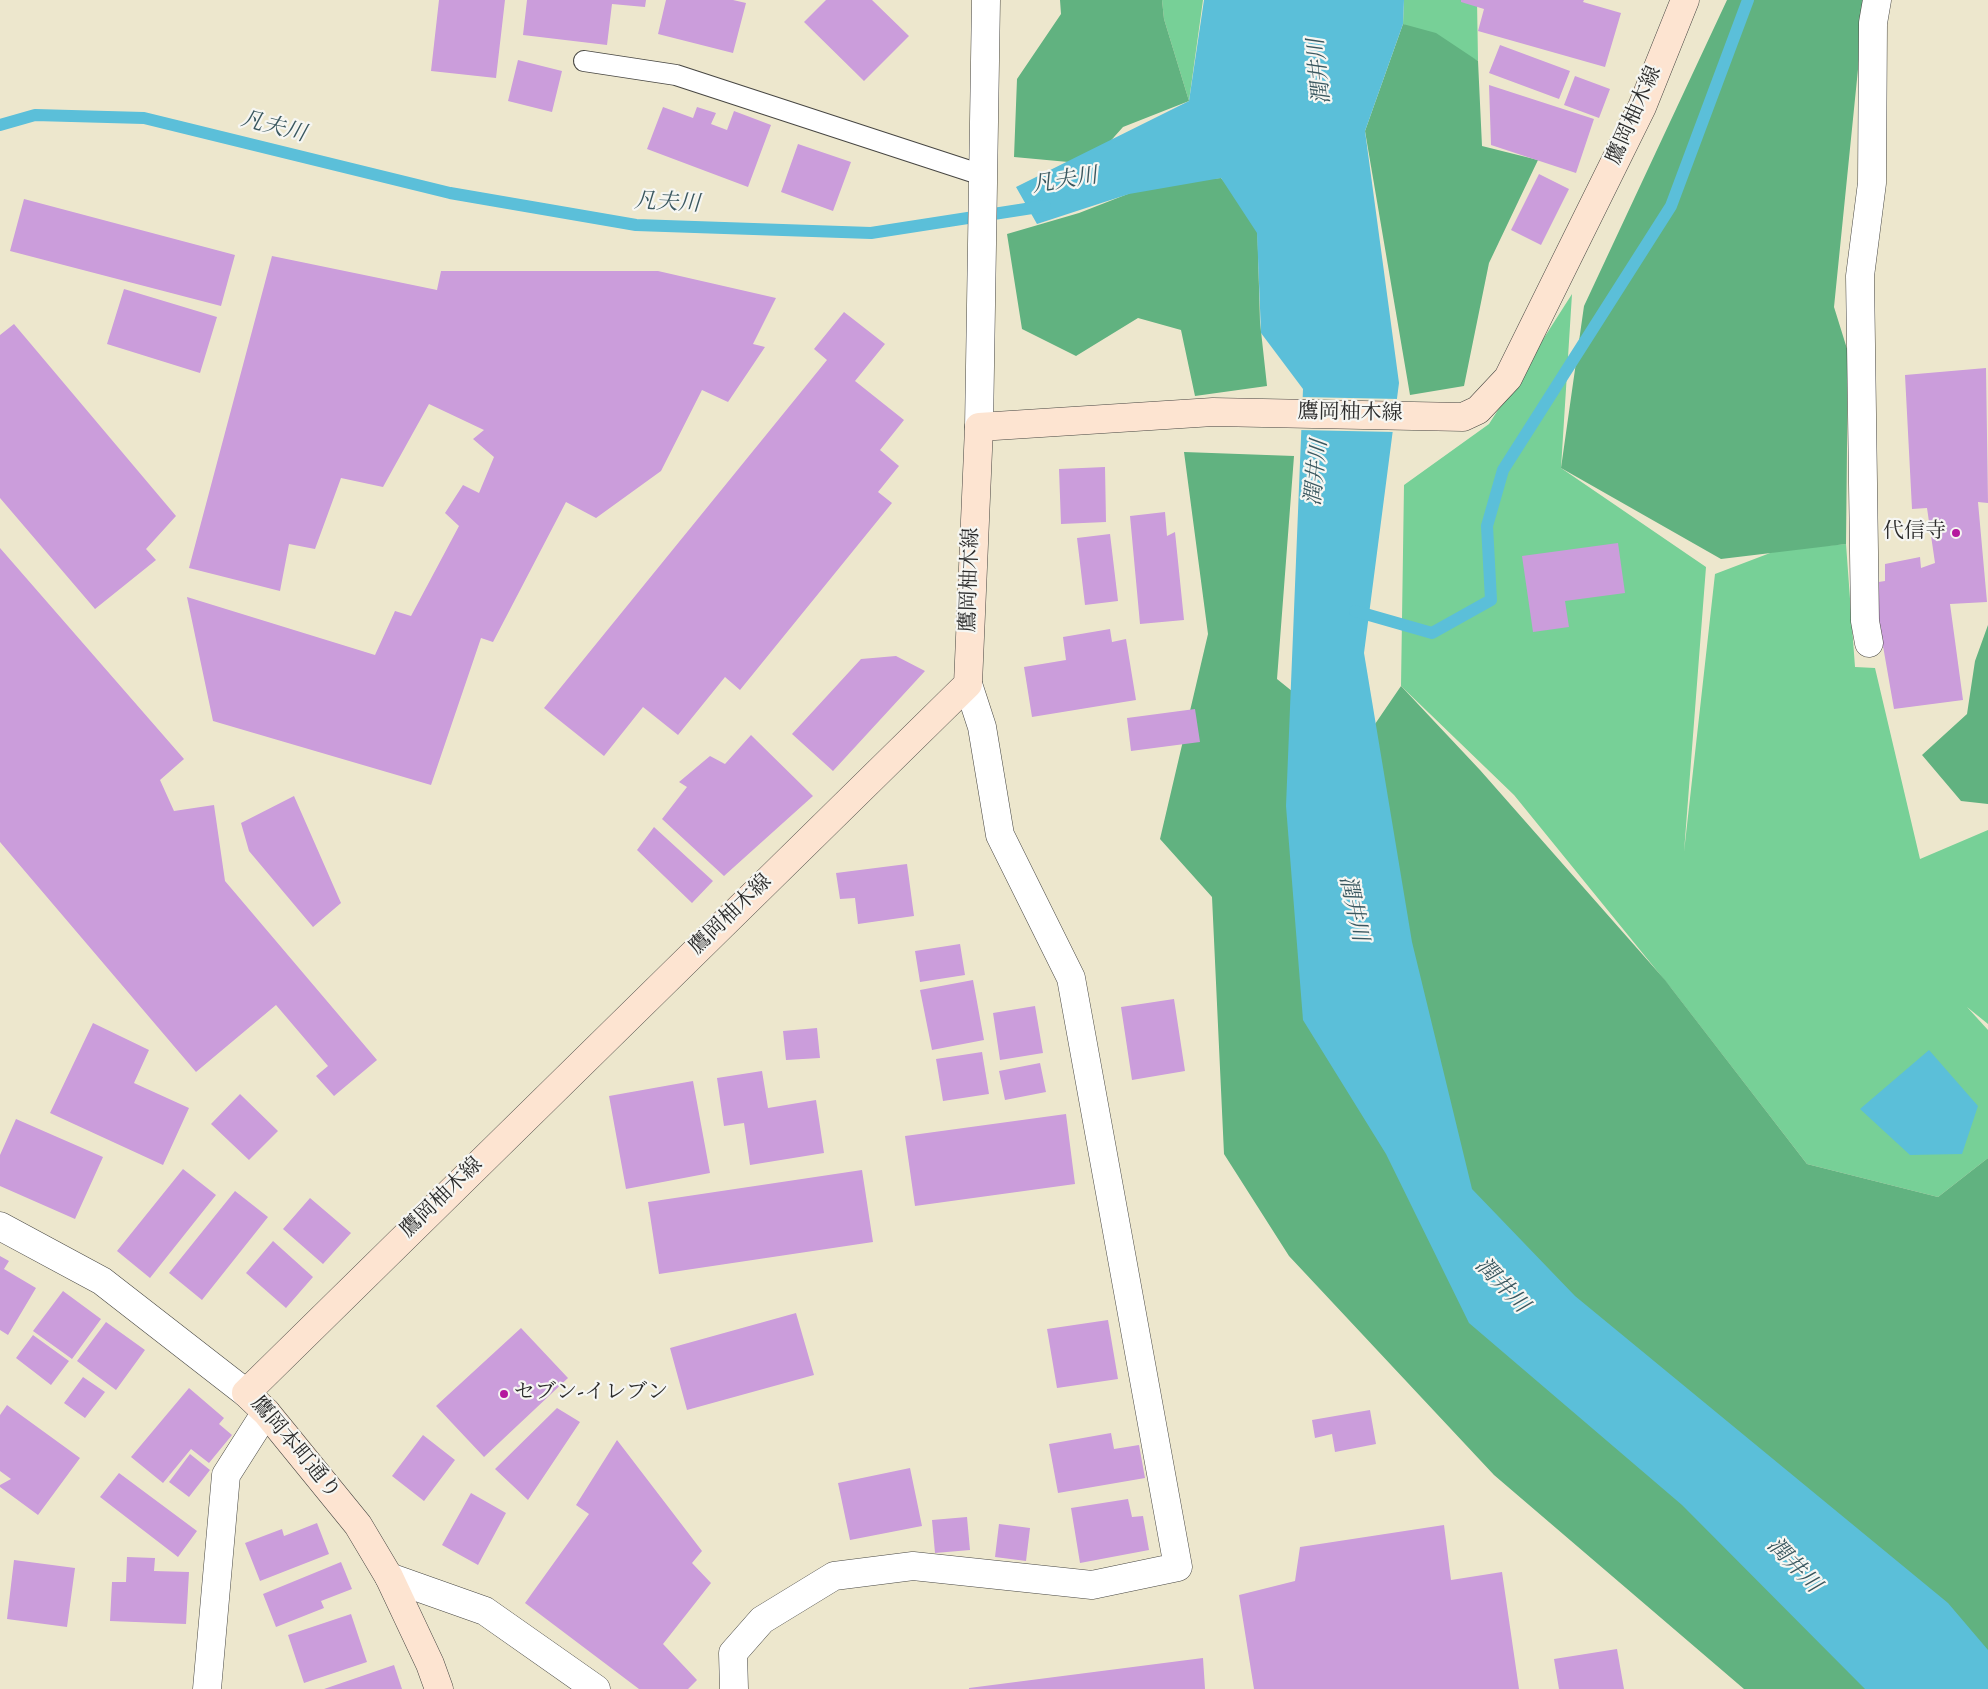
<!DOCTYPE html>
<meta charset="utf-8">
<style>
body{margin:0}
canvas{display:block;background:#ede7cd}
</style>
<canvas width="1988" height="1689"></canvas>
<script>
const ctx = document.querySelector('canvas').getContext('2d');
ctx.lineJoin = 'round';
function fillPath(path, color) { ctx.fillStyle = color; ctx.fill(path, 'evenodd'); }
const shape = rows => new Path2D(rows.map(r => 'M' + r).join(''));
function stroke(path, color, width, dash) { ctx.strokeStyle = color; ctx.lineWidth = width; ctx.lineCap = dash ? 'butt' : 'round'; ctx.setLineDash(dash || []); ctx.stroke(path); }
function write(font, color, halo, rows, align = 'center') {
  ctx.font = font + ' "Sorts Mill Goudy","Noto Serif JP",serif'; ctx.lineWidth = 4.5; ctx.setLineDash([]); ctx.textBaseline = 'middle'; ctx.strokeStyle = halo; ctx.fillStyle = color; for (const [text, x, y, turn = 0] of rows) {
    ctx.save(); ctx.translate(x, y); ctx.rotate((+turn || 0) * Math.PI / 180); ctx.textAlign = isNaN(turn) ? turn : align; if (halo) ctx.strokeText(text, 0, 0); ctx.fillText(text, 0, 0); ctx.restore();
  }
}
fillPath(shape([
 [1162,0,1203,0,1189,101,1164,19],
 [1404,0,1477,0,1478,61,1403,24],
 [1572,294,1561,468,1706,567,1684,852,1715,574,1778,550,1846,544,1855,667,1875,668,1920,859,1988,830,1988,1024,1967,1007,1988,1030,1988,1158,1938,1197,1807,1164,1671,988,1514,795,1401,686,1404,485,1489,424]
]), '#77d097');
fillPath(shape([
 [1060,0,1162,0,1164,19,1189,101,1123,127,1090,164,1014,157,1017,79,1061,14],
 [1727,0,1865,0,1834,307,1848,352,1846,544,1721,559,1561,468,1584,306],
 [1403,24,1436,33,1478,61,1482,146,1538,160,1489,263,1464,386,1410,395,1365,131],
 [1221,178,1257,218,1260,322,1267,386,1195,396,1181,330,1138,318,1076,356,1022,329,1007,234,1079,213,1156,183],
 [1184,452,1294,456,1277,679,1360,746,1401,686,1480,770,1665,980,1807,1164,1938,1197,1988,1158,1988,1689,1744,1689,1494,1475,1289,1256,1224,1154,1212,897,1160,839,1208,634],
 [1988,625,1988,804,1961,801,1922,755,1967,714,1975,661]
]), '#61b280');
fillPath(shape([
 [1204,0,1404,0,1403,24,1365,131,1399,383,1364,653,1412,942,1472,1189,1575,1296,1948,1603,1988,1650,1988,1689,1865,1689,1682,1505,1469,1323,1386,1154,1303,1020,1286,806,1303,389,1261,333,1257,233,1221,178,1129,194,1037,224,1016,187,1189,101],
 [1929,1050,1978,1106,1962,1154,1910,1155,1860,1109]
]), '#5bbfd9');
fillPath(shape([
 [1300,397,1399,399,1395,432,1299,430]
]), '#ede7cd');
stroke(shape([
 [0,125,35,115,144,118,450,193,636,225,871,233,1045,206],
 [1355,611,1432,633,1491,600,1487,526,1503,470,1671,206,1748,0]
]), '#5bbfd9', 12);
fillPath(shape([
 [439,0,505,0,496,78,431,71],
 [527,0,646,0,645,7,612,4,607,45,523,35],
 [666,0,733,0,746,3,733,53,658,34],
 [826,0,872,0,909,36,864,81,804,22],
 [1461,0,1584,0,1583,2,1621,13,1605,67,1478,31,1484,9,1461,2],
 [1500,45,1570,71,1559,99,1489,73],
 [518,60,562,71,552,112,508,101],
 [1575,76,1610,89,1599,118,1564,105],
 [1489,85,1594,119,1576,173,1491,145],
 [663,107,693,118,697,107,716,113,711,124,727,130,734,111,771,125,748,187,647,149],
 [798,144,851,162,833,211,781,192],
 [1539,174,1569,189,1541,245,1511,230],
 [24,199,235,255,221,306,10,251],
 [272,256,437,290,441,271,658,271,776,298,753,344,765,347,728,402,702,390,661,471,596,518,566,502,493,642,481,638,431,785,213,721,187,597,375,655,395,611,411,616,459,526,445,513,463,485,479,493,494,457,473,439,484,430,429,404,383,487,341,478,315,549,289,544,280,591,189,568],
 [124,289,217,317,200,373,107,344],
 [844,312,885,344,855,381,904,420,880,450,899,466,878,492,892,503,740,690,725,677,678,735,643,707,604,756,544,708,827,360,814,349],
 [14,324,176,516,146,549,156,560,95,609,0,498,0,335],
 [1986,368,1988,503,1978,502,1987,602,1950,604,1963,700,1894,709,1872,583,1885,581,1885,564,1920,557,1921,568,1935,563,1927,508,1912,509,1905,375],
 [1105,467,1106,522,1061,524,1059,469],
 [1165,512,1167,536,1175,532,1184,620,1140,624,1130,516],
 [1110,534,1118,601,1085,605,1077,538],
 [1618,543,1625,593,1565,601,1569,627,1533,632,1522,556],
 [0,548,184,759,160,780,174,811,214,805,225,881,377,1060,334,1096,316,1076,328,1066,276,1005,196,1072,0,842],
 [1110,629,1112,642,1126,639,1136,700,1032,717,1024,667,1066,660,1063,637],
 [896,656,925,671,833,771,792,734,861,659],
 [1195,709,1200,742,1131,751,1127,718],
 [751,735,813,796,724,876,662,819,687,787,679,782,710,756,725,764],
 [294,796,341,903,313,927,249,851,241,823],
 [654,827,713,881,692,903,637,850],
 [907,864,914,916,858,924,855,898,840,899,836,873],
 [960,944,965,975,920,982,915,951],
 [973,980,984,1040,932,1050,920,990],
 [1174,999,1185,1071,1132,1080,1121,1007],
 [1035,1006,1043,1053,1000,1060,993,1013],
 [93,1023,149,1050,134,1083,189,1108,163,1165,50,1113],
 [817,1028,820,1058,786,1060,783,1031],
 [982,1052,989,1094,943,1101,936,1059],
 [1040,1063,1046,1092,1005,1100,999,1071],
 [762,1071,768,1108,816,1100,824,1153,750,1165,744,1123,724,1126,717,1078],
 [693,1081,710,1173,626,1189,609,1096],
 [240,1094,278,1131,249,1160,211,1124],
 [1066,1114,1075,1184,915,1206,905,1136],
 [16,1119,103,1157,75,1219,0,1186,0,1155],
 [183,1169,216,1195,150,1278,117,1251],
 [862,1170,873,1242,659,1274,648,1202],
 [235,1191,268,1217,202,1300,169,1273],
 [310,1198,351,1233,323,1264,283,1229],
 [273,1241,313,1277,286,1308,246,1273],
 [0,1256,9,1261,4,1269,36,1288,8,1335,0,1330],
 [63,1291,101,1319,72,1359,33,1331],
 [796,1313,814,1375,687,1410,670,1348],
 [1108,1320,1118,1379,1057,1388,1047,1329],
 [106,1322,145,1350,116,1390,77,1361],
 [521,1328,568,1378,484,1457,436,1406],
 [33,1335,69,1361,51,1385,16,1358],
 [83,1377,105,1392,85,1418,64,1403],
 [189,1388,224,1418,219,1424,232,1435,209,1463,191,1449,163,1483,131,1457],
 [7,1405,80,1458,38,1515,0,1487,0,1485,11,1479,0,1471,0,1415],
 [557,1408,580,1422,528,1500,495,1469],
 [1370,1410,1376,1444,1335,1452,1332,1434,1315,1438,1312,1420],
 [1111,1433,1114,1449,1139,1445,1145,1478,1058,1493,1049,1444],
 [423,1435,455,1460,424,1501,392,1476],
 [617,1440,702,1551,692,1563,711,1583,663,1644,697,1680,688,1689,639,1689,525,1603,589,1514,576,1505],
 [190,1454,210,1470,189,1497,169,1482],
 [910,1468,922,1526,850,1540,838,1483],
 [119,1473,197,1531,178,1557,100,1497],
 [471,1493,506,1513,478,1565,442,1545],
 [1128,1499,1132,1517,1143,1516,1149,1550,1080,1563,1071,1508],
 [967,1517,970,1550,935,1553,932,1520],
 [317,1523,329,1554,260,1581,245,1543,282,1529,284,1536],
 [999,1524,1030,1528,1026,1561,995,1557],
 [1444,1525,1451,1580,1502,1572,1519,1689,1254,1689,1239,1595,1295,1581,1300,1547],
 [127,1557,155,1558,154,1571,189,1572,186,1624,110,1621,112,1582,126,1582],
 [14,1560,75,1568,67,1627,7,1619],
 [341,1562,352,1589,321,1601,324,1608,276,1627,263,1594],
 [351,1614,367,1662,304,1683,288,1635],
 [1617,1649,1624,1689,1559,1689,1554,1659],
 [1203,1658,1205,1689,969,1689,969,1688],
 [394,1665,402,1689,324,1689]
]), '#cb9ddb');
const service = shape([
 [584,61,676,75,982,175]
]);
const minor = shape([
 [1869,643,1865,621,1860,276,1872,183,1873,23,1877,0],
 [389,1577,485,1611,596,1689],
 [207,1689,226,1475,266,1412],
 [734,1689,733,1653,762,1620,834,1576,913,1566,1092,1585,1178,1567,1071,978,1000,835,982,727,968,684]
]);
const tertiary = shape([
 [979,427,986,0],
 [0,1226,102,1281,246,1393]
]);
const secondary = shape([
 [439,1689,430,1664,389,1577,358,1525,266,1412,246,1393,968,684,979,427,1213,412,1463,417,1478,410,1508,378,1642,107,1685,0]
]);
stroke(service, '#484743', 22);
stroke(minor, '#484743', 29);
stroke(tertiary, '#484743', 29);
stroke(secondary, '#484743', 29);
stroke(service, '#fff', 20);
stroke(minor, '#fff', 28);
stroke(tertiary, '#fff', 28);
stroke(secondary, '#fde4d1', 28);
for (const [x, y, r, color] of [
 [1956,533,5,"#b5179e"],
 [504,1394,5,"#b5179e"]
]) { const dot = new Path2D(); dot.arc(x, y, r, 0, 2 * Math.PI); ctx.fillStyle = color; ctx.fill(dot); stroke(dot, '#f6f6f2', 2); }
write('21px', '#2b2b2b', '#f6f6f2', [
 ["鷹岡柚木線",1636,116,-66],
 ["鷹岡柚木線",1350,415,1],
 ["鷹岡柚木線",972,580,-88],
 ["鷹岡柚木線",732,916,-44],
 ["鷹岡柚木線",443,1199,-44],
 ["鷹岡本町通り",294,1449,50]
]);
write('21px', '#2b2b2b', '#f6f6f2', [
 ["代信寺",1946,533],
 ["セブン-イレブン",514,1394,"left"]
], 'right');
write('italic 22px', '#39575f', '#f6f6f2', [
 ["潤井川",1322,71,-96],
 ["凡夫川",273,129,14],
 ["凡夫川",1065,183,-9],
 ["凡夫川",667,205,3],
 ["潤井川",1319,473,-84],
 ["潤井川",1351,909,78],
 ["潤井川",1500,1287,46],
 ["潤井川",1792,1567,46]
]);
</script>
